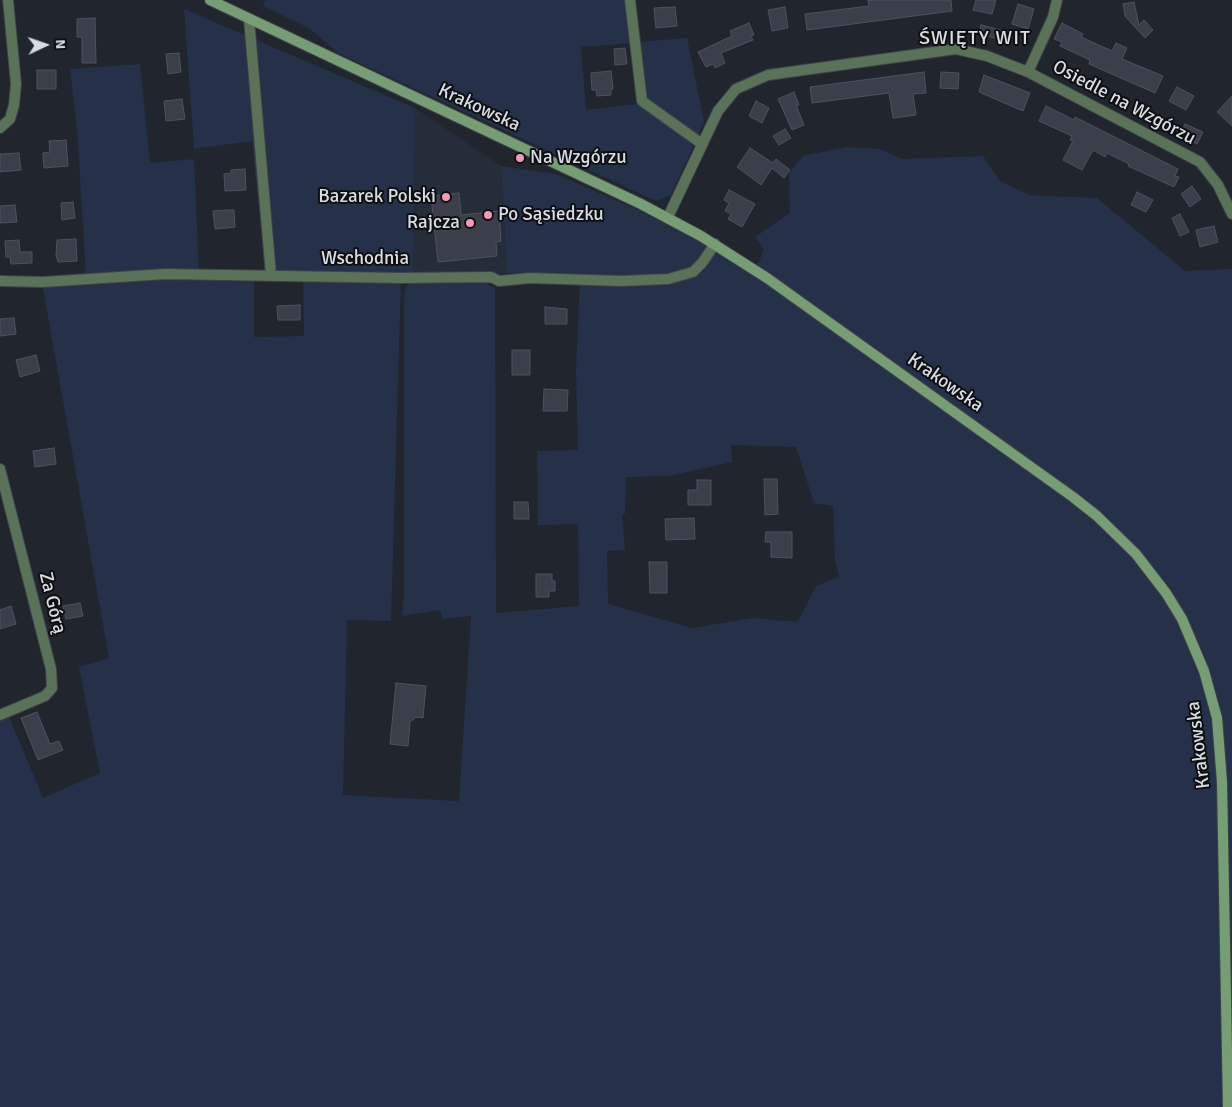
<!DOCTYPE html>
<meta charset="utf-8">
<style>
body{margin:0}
#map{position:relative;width:1232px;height:1107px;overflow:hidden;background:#21262e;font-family:Signika,sans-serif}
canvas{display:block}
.north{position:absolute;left:20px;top:20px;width:50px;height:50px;-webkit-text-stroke:4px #0d0f13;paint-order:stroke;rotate:87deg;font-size:14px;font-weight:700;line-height:20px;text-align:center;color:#d9dde2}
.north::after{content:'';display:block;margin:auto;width:18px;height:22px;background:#d9dde2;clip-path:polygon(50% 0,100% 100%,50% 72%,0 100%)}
</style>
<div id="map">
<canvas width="1232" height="1107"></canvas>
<div class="north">N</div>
</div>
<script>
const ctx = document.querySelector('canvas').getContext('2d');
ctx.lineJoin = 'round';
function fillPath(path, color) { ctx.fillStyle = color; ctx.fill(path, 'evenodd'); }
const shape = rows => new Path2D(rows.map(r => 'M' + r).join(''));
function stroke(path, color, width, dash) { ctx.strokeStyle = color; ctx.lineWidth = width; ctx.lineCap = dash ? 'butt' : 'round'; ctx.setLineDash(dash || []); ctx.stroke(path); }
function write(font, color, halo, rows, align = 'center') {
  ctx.font = font + ' Signika,sans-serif'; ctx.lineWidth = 4; ctx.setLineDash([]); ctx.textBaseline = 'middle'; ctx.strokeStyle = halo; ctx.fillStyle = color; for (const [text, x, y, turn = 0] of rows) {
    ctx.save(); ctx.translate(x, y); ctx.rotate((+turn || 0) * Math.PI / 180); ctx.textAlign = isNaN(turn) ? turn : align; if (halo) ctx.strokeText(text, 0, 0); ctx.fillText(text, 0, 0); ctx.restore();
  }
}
fillPath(shape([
 [415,108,501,166,507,273,413,277]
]), '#252c3a');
fillPath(shape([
 [265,0,627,0,631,43,581,47,586,110,637,104,683,135,693,147,671,195,656,201,338,53,309,28,263,6],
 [184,9,415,108,413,277,401,279,391,621,347,620,343,795,459,801,471,616,443,619,440,610,402,616,404,592,404,297,406,287,409,283,416,281,487,283,495,289,496,613,579,606,578,524,538,525,537,451,578,450,576,370,580,279,579,277,507,273,501,166,556,174,715,244,755,271,764,250,755,237,790,213,789,173,803,156,846,147,880,149,902,159,983,156,1000,181,1029,195,1097,198,1185,271,1232,269,1232,1107,0,1107,0,713,7,712,43,798,100,773,79,667,109,658,42,283,130,278,254,281,254,337,304,336,303,281,265,273,252,141,194,149],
 [731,445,796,447,814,503,833,506,835,560,839,577,816,586,798,622,754,618,692,628,608,604,607,551,625,550,622,514,625,514,626,477,669,476,732,462],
 [687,38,704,122,697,137,648,101,638,42],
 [140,64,150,163,194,159,199,273,133,271,86,275,77,128,70,69]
]), '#243149');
const building = shape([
 [868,0,951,0,952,11,807,30,805,14,869,6,868,0],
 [976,0,996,0,992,14,973,10,976,0],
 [1134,2,1139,25,1144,20,1153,30,1145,38,1125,16,1123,4,1134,2],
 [1018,4,1034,9,1028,29,1012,24,1018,4],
 [675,7,677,26,656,28,654,8,675,7],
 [785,7,788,28,772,31,768,10,785,7],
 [95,18,96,63,82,63,82,37,77,37,77,19,95,18],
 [749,23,754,35,751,36,753,40,721,53,725,63,715,68,713,64,706,67,698,52,732,36,730,31,749,23],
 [1062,23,1083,34,1081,37,1112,51,1116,43,1127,48,1122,59,1163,76,1155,93,1089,64,1090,60,1060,46,1062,42,1054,39,1062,23],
 [981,25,1012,33,1010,42,979,34,981,25],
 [625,48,627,64,615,65,614,49,625,48],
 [179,53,181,72,168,74,166,54,179,53],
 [37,70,56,70,56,89,37,89,37,70],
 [611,71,613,89,611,89,611,95,597,96,596,90,592,90,591,73,611,71],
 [924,72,926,93,913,94,916,115,893,118,889,93,812,103,810,87,924,72],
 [941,72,959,73,958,89,940,88,941,72],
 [984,75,1030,93,1023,111,979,92,984,75],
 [1177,87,1194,96,1186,110,1169,101,1177,87],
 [794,92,799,105,796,105,804,125,792,130,778,99,794,92],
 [1232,96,1232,126,1217,112,1232,96],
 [182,99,185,119,166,121,164,101,182,99],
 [756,101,769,108,762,123,749,116,756,101],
 [1046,106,1074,120,1075,117,1178,169,1175,176,1179,177,1174,187,1128,166,1129,164,1107,153,1105,157,1093,150,1082,170,1063,160,1073,141,1070,140,1072,136,1039,121,1046,106],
 [1185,124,1203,132,1197,144,1180,135,1185,124],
 [785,129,791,138,779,145,773,136,785,129],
 [66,140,68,166,44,168,43,153,50,152,49,141,66,140],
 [750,148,773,163,776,159,790,170,784,178,772,168,761,185,737,167,750,148],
 [19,153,21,170,0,172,0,154,19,153],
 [245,169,246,190,225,191,224,174,231,173,231,170,245,169],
 [1192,186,1201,199,1190,207,1181,194,1192,186],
 [729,190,755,204,742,227,728,219,731,214,725,211,729,203,724,200,729,190],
 [1137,192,1153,200,1146,212,1131,205,1137,192],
 [459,193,461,215,499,211,501,241,496,242,497,256,438,262,431,196,459,193],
 [73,202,75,218,62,220,61,203,73,202],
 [15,205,17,222,0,223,0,206,15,205],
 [227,210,234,210,235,227,215,229,213,211,227,210],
 [1180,214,1189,232,1180,236,1172,218,1180,214],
 [1214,226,1218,242,1200,247,1196,230,1214,226],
 [76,239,77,261,58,262,56,255,57,240,76,239],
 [19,240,20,252,32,252,32,263,11,264,10,257,6,257,5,241,19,240],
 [300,305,300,320,278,320,277,306,300,305],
 [545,307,567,309,567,324,545,324,545,307],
 [14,318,16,334,0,336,0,319,14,318],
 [512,350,530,350,530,375,512,375,512,350],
 [36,355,40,371,20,377,16,360,36,355],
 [544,389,568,390,567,411,543,411,544,389],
 [54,448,56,464,35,467,33,451,54,448],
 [764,479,777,479,778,514,765,515,764,479],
 [697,480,711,480,711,505,688,505,688,490,697,490,697,480],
 [514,502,528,502,529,519,514,519,514,502],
 [694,518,695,539,666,540,665,519,694,518],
 [766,532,792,532,792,558,771,557,771,542,765,542,766,532],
 [649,562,667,562,667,593,650,593,649,562],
 [536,574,552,574,552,581,555,581,555,591,549,591,549,597,536,597,536,574],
 [80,603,83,616,66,619,63,606,80,603],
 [11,606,16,624,0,629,0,610,11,606],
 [396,683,426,686,423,718,416,717,410,722,408,746,390,744,396,683],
 [37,712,50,744,59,741,63,750,38,760,21,718,37,712]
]);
fillPath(building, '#3a3f49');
stroke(building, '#4d525c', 1);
const street = shape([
 [630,0,642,101,702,144],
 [249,19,271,275],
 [1028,72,1053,17,1057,0],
 [0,128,10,119,14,105,16,84,8,0],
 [668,217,718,111,736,89,768,75,956,49,987,56,1028,72,1200,162,1218,185,1232,214],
 [0,281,43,282,165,274,401,278,491,277,499,281,530,278,620,281,668,279,693,272,702,263,715,244],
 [0,469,51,669,52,688,45,696,0,715]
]);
const secondary = shape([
 [210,0,641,204,701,236,767,278,1073,497,1097,516,1136,554,1166,593,1182,619,1204,671,1217,718,1222,782,1228,1107]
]);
stroke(street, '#3e434b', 12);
stroke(secondary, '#3e434b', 12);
stroke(street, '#5a7258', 10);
stroke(secondary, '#779d74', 10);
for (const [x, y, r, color] of [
 [520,158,5,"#f19ab3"],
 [446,197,5,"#f19ab3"],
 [488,215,5,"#f19ab3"],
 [470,223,5,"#f19ab3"]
]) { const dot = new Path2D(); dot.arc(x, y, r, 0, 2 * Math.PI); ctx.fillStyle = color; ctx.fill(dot); stroke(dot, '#0d0f13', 2); }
write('19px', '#d9dde2', '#0d0f13', [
 ["Osiedle na Wzgórzu",1124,103,28],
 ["Krakowska",479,108,25],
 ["Wschodnia",365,259],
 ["Krakowska",945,383,35],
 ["Za Górą",52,603,76],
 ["Krakowska",1199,745,-97]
]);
write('19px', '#d9dde2', '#0d0f13', [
 ["Na Wzgórzu",530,158],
 ["Bazarek Polski",436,197,"right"],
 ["Po Sąsiedzku",498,215],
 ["Rajcza",460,223,"right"]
], 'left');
ctx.letterSpacing = '1px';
write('20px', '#d9dde2', '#0d0f13', [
 ["ŚWIĘTY WIT",975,39]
]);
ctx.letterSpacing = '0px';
</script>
